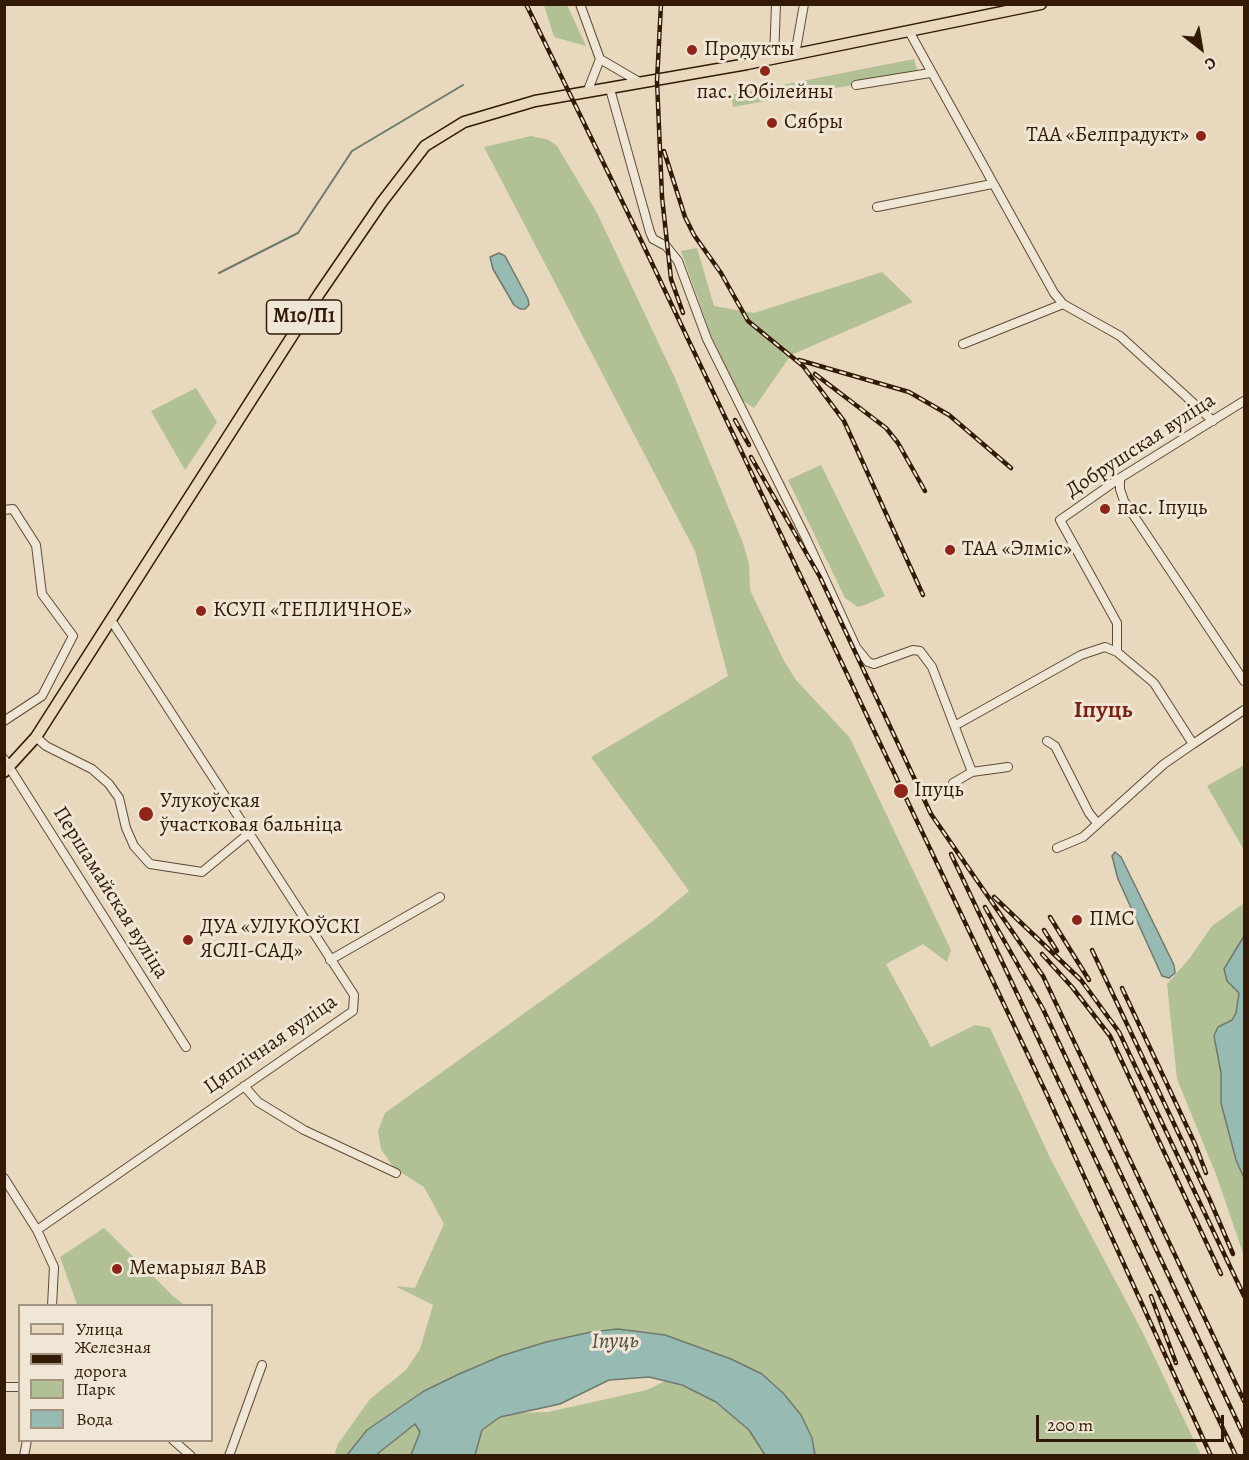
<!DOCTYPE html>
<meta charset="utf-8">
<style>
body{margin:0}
#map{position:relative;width:1249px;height:1460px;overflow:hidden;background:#e7d8be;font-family:Alegreya,serif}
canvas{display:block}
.frame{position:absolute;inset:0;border:6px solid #321a06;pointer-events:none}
.legend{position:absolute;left:18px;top:1304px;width:195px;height:138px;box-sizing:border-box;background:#efe6d5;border:2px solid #a39482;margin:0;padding:8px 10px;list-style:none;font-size:18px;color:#321a06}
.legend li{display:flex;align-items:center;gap:12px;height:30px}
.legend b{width:30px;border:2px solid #a39482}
.north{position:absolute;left:1171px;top:18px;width:60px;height:60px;-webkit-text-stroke:4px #efe6d5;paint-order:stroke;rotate:149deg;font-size:16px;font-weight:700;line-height:24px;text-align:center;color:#321a06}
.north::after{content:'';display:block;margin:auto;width:21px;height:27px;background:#321a06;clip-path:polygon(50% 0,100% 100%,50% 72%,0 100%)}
.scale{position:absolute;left:1036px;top:1415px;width:188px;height:27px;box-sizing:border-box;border:3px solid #321a06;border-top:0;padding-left:8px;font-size:18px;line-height:21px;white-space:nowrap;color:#321a06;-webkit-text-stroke:4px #efe6d5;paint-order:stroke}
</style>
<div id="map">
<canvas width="1249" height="1460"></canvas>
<div class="frame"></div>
<ul class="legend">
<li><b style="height:8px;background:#e7d8be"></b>Улица</li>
<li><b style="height:8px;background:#321a06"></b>Железная дорога</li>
<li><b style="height:16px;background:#b1c095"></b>Парк</li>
<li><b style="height:16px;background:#97bab2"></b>Вода</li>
</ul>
<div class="north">С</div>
<div class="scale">200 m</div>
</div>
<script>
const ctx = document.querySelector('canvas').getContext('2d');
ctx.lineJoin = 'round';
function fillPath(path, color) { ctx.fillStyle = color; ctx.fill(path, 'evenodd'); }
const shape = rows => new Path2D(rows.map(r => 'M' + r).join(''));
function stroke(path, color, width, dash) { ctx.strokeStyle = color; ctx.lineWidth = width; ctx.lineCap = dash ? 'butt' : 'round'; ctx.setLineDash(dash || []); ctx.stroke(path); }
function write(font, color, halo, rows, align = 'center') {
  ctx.font = font + ' Alegreya,serif'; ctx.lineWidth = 6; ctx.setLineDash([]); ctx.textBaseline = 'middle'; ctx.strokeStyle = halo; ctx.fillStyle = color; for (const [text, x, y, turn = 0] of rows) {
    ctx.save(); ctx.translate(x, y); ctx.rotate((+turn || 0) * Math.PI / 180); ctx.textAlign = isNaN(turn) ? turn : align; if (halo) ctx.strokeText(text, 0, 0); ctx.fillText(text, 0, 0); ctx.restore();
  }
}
fillPath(shape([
 [544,5,567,5,586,46,554,37],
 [914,59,918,73,733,107,731,95],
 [531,136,549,140,557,146,597,213,675,378,743,543,749,564,750,590,784,661,796,680,850,738,951,950,947,962,923,944,886,964,931,1047,975,1025,990,1028,1050,1158,1142,1331,1201,1455,815,1455,801,1415,784,1394,762,1374,731,1359,665,1335,618,1329,591,1332,546,1342,482,1363,424,1391,392,1412,361,1436,347,1455,334,1456,338,1444,370,1399,406,1370,420,1349,433,1305,395,1286,415,1288,444,1224,424,1187,394,1168,381,1149,378,1131,385,1113,653,921,689,891,591,757,728,676,695,551,484,147],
 [697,248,714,306,754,313,882,272,913,302,791,355,754,408,743,401,711,335,681,251],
 [196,388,217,422,185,470,151,411],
 [821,465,885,596,867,604,858,607,845,598,788,480],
 [1244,765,1244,850,1207,786],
 [1244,903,1244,1256,1217,1177,1177,1079,1167,984,1189,959,1212,926],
 [104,1228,173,1296,184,1305,56,1306,77,1304,60,1257],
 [667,1380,699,1393,726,1409,749,1430,765,1455,475,1456,482,1430,500,1417,515,1413,548,1412,647,1390],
 [415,1424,420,1432,411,1455,376,1456]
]), '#b1c095');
const water = shape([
 [499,253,505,256,528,299,529,305,525,309,520,309,514,305,493,269,490,257,499,253],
 [1115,852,1121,857,1174,965,1175,973,1169,978,1162,976,1118,879,1112,856,1115,852],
 [1244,936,1244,1178,1236,1160,1221,1103,1221,1073,1214,1036,1218,1027,1232,1020,1236,1013,1239,993,1227,981,1224,969,1244,936],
 [618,1329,665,1335,731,1359,762,1374,784,1394,801,1415,812,1438,815,1455,765,1455,749,1430,716,1402,682,1385,649,1377,609,1380,560,1404,500,1417,482,1430,475,1455,411,1455,420,1432,415,1424,376,1455,347,1455,367,1430,424,1391,459,1374,501,1356,546,1342,591,1332,618,1329]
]);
fillPath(water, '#97bab2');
stroke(water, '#6f7a6d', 1.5);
stroke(shape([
 [219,273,298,233,352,151,463,85]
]), '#6f7a6d', 2);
const minor = shape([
 [580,4,600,59,588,90],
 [910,33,1054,293,1063,304,1120,336,1213,421],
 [795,55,804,4],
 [600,59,641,83],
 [774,59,776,4],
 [856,85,930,73],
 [610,89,650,232,653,239,666,246,678,261,707,339,806,538,856,647,868,662,874,664,913,650,920,651,932,667,972,772,1008,767],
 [877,207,992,184],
 [963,344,1063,304],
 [1120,478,1120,489,1124,501,1244,681],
 [4,510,13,509,36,545,42,594,73,636,42,696,4,721],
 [1117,652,1117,623,1060,520,1120,478,1244,401],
 [956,725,1081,655,1105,647,1117,652,1154,683,1193,744,1244,710],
 [36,737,46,746,92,769,109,784,119,798,126,828,134,846,150,864,202,872,248,834],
 [1047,741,1055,746,1089,813,1098,824],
 [4,759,186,1047],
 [953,783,972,772],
 [1057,848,1083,837,1164,764,1193,744],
 [330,960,440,897],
 [244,1086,258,1102,304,1130,396,1173],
 [4,1178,37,1230,54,1267,52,1306],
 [37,1230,353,1011,354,995,111,620],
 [4,1387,20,1387],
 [173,1440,191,1456],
 [24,1456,27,1440],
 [229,1456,262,1365]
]);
const major = shape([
 [4,772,36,737,319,294,382,202,425,146,464,122,535,101,747,64,1041,4]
]);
stroke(minor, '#5f4a34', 10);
stroke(major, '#321a06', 13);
stroke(minor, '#efe6d5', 8);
stroke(major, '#e7d8be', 10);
const rail = shape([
 [526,4,639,236,1048,1097,1211,1456],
 [661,4,657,81,662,197,671,279,683,313],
 [664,151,685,217,694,235,721,273,748,321,803,366,844,421,923,595],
 [799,360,909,392,949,415,1011,468],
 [815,374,886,428,898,443,925,491],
 [735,420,749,445],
 [751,457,820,577,931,814,1043,976,1244,1401],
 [951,854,1236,1456],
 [994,897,1081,980,1119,1032,1244,1296],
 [985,907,1043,1009,1244,1436],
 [1050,917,1089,980],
 [1044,930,1057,951],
 [1092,950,1209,1198,1233,1254],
 [1042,954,1072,987,1110,1036,1221,1274],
 [1122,988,1195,1144,1206,1173],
 [1151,1296,1176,1363]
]);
stroke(rail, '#321a06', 4.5);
stroke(rail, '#efe6d5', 2, [7]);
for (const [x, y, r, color] of [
 [692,50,6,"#8f2418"],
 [765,71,6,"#8f2418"],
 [772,123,6,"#8f2418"],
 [1201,136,6,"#8f2418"],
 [1105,509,6,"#8f2418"],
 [950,550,6,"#8f2418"],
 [201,611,6,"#8f2418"],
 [901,791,8,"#8f2418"],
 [146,814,8,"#8f2418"],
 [1077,920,6,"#8f2418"],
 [188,940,6,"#8f2418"],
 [117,1269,6,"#8f2418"]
]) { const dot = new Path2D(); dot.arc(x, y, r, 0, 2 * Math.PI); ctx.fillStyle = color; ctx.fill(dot); stroke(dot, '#efe6d5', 2); }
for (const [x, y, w] of [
 [304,317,75]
]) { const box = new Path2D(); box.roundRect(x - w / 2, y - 17, w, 34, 4.5); ctx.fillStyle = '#efe6d5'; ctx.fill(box); stroke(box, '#321a06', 1.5); }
write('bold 20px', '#321a06', null, [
 ["М10/П1",304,317]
]);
write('21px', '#321a06', '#efe6d5', [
 ["Продукты",704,50],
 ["пас. Юбілейны",765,93,"center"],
 ["Сябры",784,123],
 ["ТАА «Белпрадукт»",1189,136,"right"],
 ["пас. Іпуць",1117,509],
 ["ТАА «Элміс»",962,550],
 ["КСУП «ТЕПЛИЧНОЕ»",213,611],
 ["Іпуць",914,791],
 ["Улукоўская",160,802],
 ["ўчастковая бальніца",160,826],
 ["ПМС",1089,920],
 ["ДУА «УЛУКОЎСКІ",200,928],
 ["ЯСЛІ-САД»",200,952],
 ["Мемарыял ВАВ",129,1269]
], 'left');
write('21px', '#321a06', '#efe6d5', [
 ["Добрушская вуліца",1141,446,-33],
 ["Першамайская вуліца",110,893,58],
 ["Цяплічная вуліца",271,1045,-35]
]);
write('italic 22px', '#504a3a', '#efe6d5', [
 ["Іпуць",615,1342,-1]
]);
write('bold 24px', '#7a1f14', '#efe6d5', [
 ["Іпуць",1103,711]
]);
</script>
